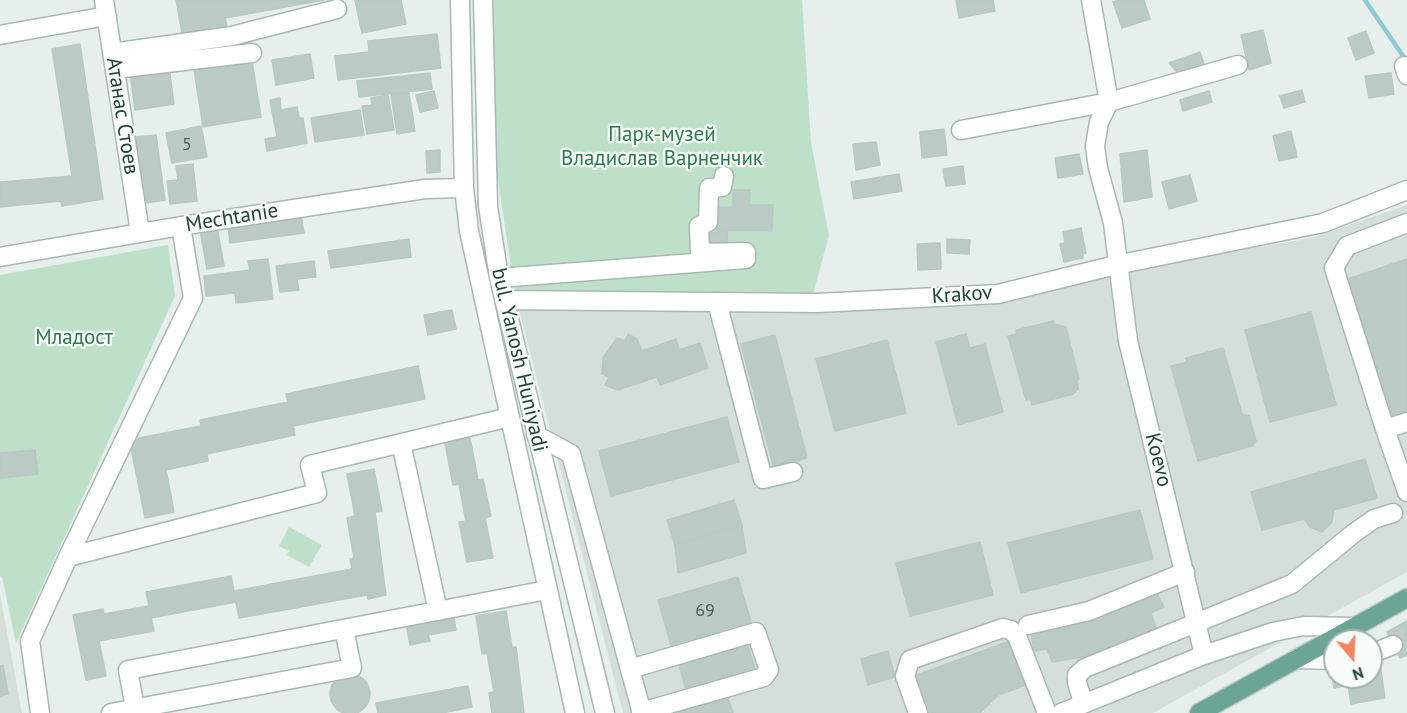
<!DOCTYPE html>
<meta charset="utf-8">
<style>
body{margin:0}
#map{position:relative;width:1407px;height:713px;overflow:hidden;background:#e6efeb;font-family:"PT Sans",sans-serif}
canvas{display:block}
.north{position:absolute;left:1323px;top:629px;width:60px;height:60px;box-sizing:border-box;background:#f7fbf9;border:2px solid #a3b1ad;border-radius:50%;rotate:161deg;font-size:16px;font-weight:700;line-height:24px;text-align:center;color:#24423a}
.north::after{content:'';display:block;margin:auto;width:21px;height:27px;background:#f4845f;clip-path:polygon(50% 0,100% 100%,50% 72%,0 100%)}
</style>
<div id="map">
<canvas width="1407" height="713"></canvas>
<div class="north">N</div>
</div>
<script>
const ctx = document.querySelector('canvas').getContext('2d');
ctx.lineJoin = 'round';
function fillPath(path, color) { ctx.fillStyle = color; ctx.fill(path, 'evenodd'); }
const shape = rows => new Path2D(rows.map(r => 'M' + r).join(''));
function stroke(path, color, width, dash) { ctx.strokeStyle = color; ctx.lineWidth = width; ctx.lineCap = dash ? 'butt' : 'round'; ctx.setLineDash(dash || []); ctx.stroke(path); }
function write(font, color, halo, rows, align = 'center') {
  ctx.font = font + ' "PT Sans",sans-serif'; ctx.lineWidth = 4.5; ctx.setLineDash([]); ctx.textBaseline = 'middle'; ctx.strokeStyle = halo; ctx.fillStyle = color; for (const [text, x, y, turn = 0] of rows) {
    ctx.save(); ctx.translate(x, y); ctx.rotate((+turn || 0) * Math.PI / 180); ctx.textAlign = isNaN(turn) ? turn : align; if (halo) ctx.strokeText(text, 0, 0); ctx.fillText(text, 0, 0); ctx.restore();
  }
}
fillPath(shape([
 [1407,205,1407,572,1153,713,623,713,519,309,826,312,1006,298,1112,273,1311,238],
 [0,594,22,713,0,713]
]), '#d4dfda');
fillPath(shape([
 [494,0,802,0,811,143,829,236,812,297,515,292,493,149],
 [168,245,175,296,16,643,2,577,0,576,0,275],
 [289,527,322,545,309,567,287,555,289,551,279,546]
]), '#bfe0c8');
stroke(shape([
 [1365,0,1407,62]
]), '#8ec9d4', 4.5);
const building = shape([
 [176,0,324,0,225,18,228,31,183,39,176,0],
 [355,0,401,0,406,24,362,33,355,0],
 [956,0,993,0,995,11,959,18,956,0],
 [1120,0,1144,0,1150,19,1122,28,1113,2,1120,0],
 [1263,30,1271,63,1249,70,1241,35,1263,30],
 [1366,31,1374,53,1356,60,1348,38,1366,31],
 [437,34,441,68,338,80,335,56,369,52,368,41,437,34],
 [80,44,103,199,62,206,61,201,0,207,0,182,72,176,52,49,80,44],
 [1200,52,1205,67,1180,76,1169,63,1200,52],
 [310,54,314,78,276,85,272,60,310,54],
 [252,61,261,117,203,127,194,70,252,61],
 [169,67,174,104,135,110,130,73,169,67],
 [430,73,432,89,359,97,357,81,430,73],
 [1391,73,1394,94,1369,98,1365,76,1391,73],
 [1302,90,1305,102,1284,108,1280,96,1302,90],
 [434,91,438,108,420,112,416,95,434,91],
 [1209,91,1212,102,1183,111,1180,100,1209,91],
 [409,93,415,131,397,134,391,95,409,93],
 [388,95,394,130,367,134,362,106,372,105,371,98,388,95],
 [280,98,281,110,297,107,299,118,303,118,307,143,267,151,265,139,277,137,270,100,280,98],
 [360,110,364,135,315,142,311,118,360,110],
 [201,126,207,157,172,163,166,133,201,126],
 [944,129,947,155,922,158,920,132,944,129],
 [1291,131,1297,157,1279,161,1273,136,1291,131],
 [156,135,165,200,145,203,136,137,156,135],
 [876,142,880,165,856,170,853,144,876,142],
 [440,150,440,172,427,173,426,151,440,150],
 [1147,150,1152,197,1124,202,1120,154,1147,150],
 [1079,154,1083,174,1058,178,1055,158,1079,154],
 [193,164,197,201,170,204,167,181,178,180,176,166,193,164],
 [963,166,965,184,946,186,943,169,963,166],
 [899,174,902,191,854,199,851,182,899,174],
 [1190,175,1197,201,1169,209,1162,182,1190,175],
 [733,190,750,190,749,205,773,205,772,231,716,230,717,207,733,207,733,190],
 [301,215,304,233,230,243,228,225,301,215],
 [217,227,224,266,207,269,200,230,217,227],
 [1081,228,1086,253,1083,254,1083,258,1064,262,1060,244,1065,243,1063,232,1081,228],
 [727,231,728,248,707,250,706,233,727,231],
 [409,239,411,257,331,268,328,251,409,239],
 [947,239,970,240,969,254,947,253,947,239],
 [940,243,941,269,918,270,917,244,940,243],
 [268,259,273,299,236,303,235,293,206,296,204,276,250,270,248,261,268,259],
 [1407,259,1407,416,1392,421,1345,280,1407,259],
 [314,261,316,277,297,279,299,290,280,292,276,266,314,261],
 [452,310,456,329,428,335,424,315,452,310],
 [1311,312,1336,405,1270,422,1245,330,1311,312],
 [1053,321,1054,324,1066,327,1079,379,1077,380,1078,389,1073,394,1032,405,1030,398,1026,400,1008,336,1017,334,1016,330,1053,321],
 [628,334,637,339,642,351,676,339,679,350,700,343,708,368,660,385,657,377,618,390,605,385,609,377,602,374,603,358,617,338,625,341,628,334],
 [966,334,970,348,985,344,1003,412,958,425,936,342,966,334],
 [775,335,807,458,774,468,741,344,775,335],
 [887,340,906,413,835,431,816,359,887,340],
 [1223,348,1242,414,1249,416,1256,441,1252,446,1198,461,1171,366,1187,362,1186,358,1223,348],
 [418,366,425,399,293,426,295,435,207,454,208,461,166,470,174,512,145,518,131,448,139,438,201,426,200,420,288,402,286,394,418,366],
 [727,417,739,462,611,496,599,451,727,417],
 [470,438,478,480,483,479,491,516,485,518,493,558,467,562,459,522,466,521,459,484,453,485,445,443,470,438],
 [35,450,38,474,0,478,0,453,35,450],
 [1365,459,1377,498,1334,510,1332,522,1322,532,1310,527,1304,519,1262,530,1251,492,1365,459],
 [374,469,382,511,375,512,386,595,368,599,367,595,239,618,236,602,151,618,154,631,99,641,106,676,86,680,73,615,103,609,104,614,149,606,146,592,231,576,234,591,352,569,350,559,354,558,347,518,355,516,347,474,374,469],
 [734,500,742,525,675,545,667,520,734,500],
 [1140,510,1153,559,1021,593,1008,543,1140,510],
 [742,525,746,553,678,573,675,545,742,525],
 [980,542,993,595,910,616,896,563,980,542],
 [738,577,751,622,671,645,658,600,738,577],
 [1155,589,1164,607,1151,613,1156,628,1100,654,1052,662,1047,649,1034,651,1031,632,1155,589],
 [506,611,512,647,516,647,524,713,492,713,489,693,494,692,487,653,482,654,476,616,506,611],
 [453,612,456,630,428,635,430,641,410,645,406,623,453,612],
 [1407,621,1407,655,1400,658,1387,632,1407,621],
 [746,638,757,676,687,694,677,657,746,638],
 [1010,641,1026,685,998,695,981,712,928,713,914,676,1010,641],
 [888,651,895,677,868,685,861,659,888,651],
 [1380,664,1385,698,1351,704,1348,685,1334,688,1331,672,1335,671,1335,677,1371,677,1371,665,1380,664],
 [3,665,8,694,0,696,0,666,3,665],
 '330 694a20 20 0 1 1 40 0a20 20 0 1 1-40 0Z',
 [468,686,472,707,442,713,378,713,376,703,468,686],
 [728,698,733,713,679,713,679,711,728,698]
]);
fillPath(building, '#bbcac4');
stroke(building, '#b8c9c2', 1.5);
stroke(shape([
 [1393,645,1407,637]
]), '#bfccc8', 18, [18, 9]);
const minor = shape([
 [104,0,140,232],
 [460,0,464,188,469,231,575,713],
 [483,0,488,206,499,278,605,713],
 [1091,0,1109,102,1099,122,1095,146,1098,168,1113,223,1128,341,1204,655],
 [0,35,107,16],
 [112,53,232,36,337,9],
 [1404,66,1407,75],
 [115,69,252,53],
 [961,130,1109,102,1238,65],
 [0,257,181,226,425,189,464,188],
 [499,278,746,259,746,252,700,253,699,226,708,222,709,188,722,187,724,176],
 [504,300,817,303,998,294,1116,265,1323,223,1407,190],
 [717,302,763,479,793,472],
 [1407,422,1385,429,1407,492],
 [1385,429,1334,268,1347,246,1407,223],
 [536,435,571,454,642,713],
 [401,443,438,611],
 [68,557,317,493,310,465,510,417],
 [1028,625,1089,611,1185,572],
 [1371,654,1393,645],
 [1296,659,1335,660],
 [630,669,756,632,769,670,764,677,641,712],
 [1083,703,1077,682,1077,675,1085,668,1292,584,1354,533,1374,519,1393,513],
 [135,708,128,670,547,590],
 [40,713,30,641,68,557,193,298,181,226],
 [111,713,352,668,344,629],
 [918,713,905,676,910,660,1003,628,1011,630,1017,636,1047,713],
 [1061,713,1204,655,1273,632,1304,626,1354,627]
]);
const major = shape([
 [1199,713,1407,598]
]);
stroke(minor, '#a8b8b2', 21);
stroke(major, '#c2cac8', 21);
stroke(minor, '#fff', 18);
stroke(major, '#6aa596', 18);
write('18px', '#4a645c', null, [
 ["5",187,145],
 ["69",705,611]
]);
write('21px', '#24423a', '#f7fbf9', [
 ["Атанас Стоев",122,116,81],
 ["Mechtanie",232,218,-9],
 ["Krakov",962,295,-4],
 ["bul. Yanosh Huniyadi",519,360,77],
 ["Koevo",1158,460,76]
]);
write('21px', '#2d7a4b', '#f7fbf9', [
 ["Парк-музей",662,135],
 ["Владислав Варненчик",662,159],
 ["Младост",74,338]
]);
</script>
